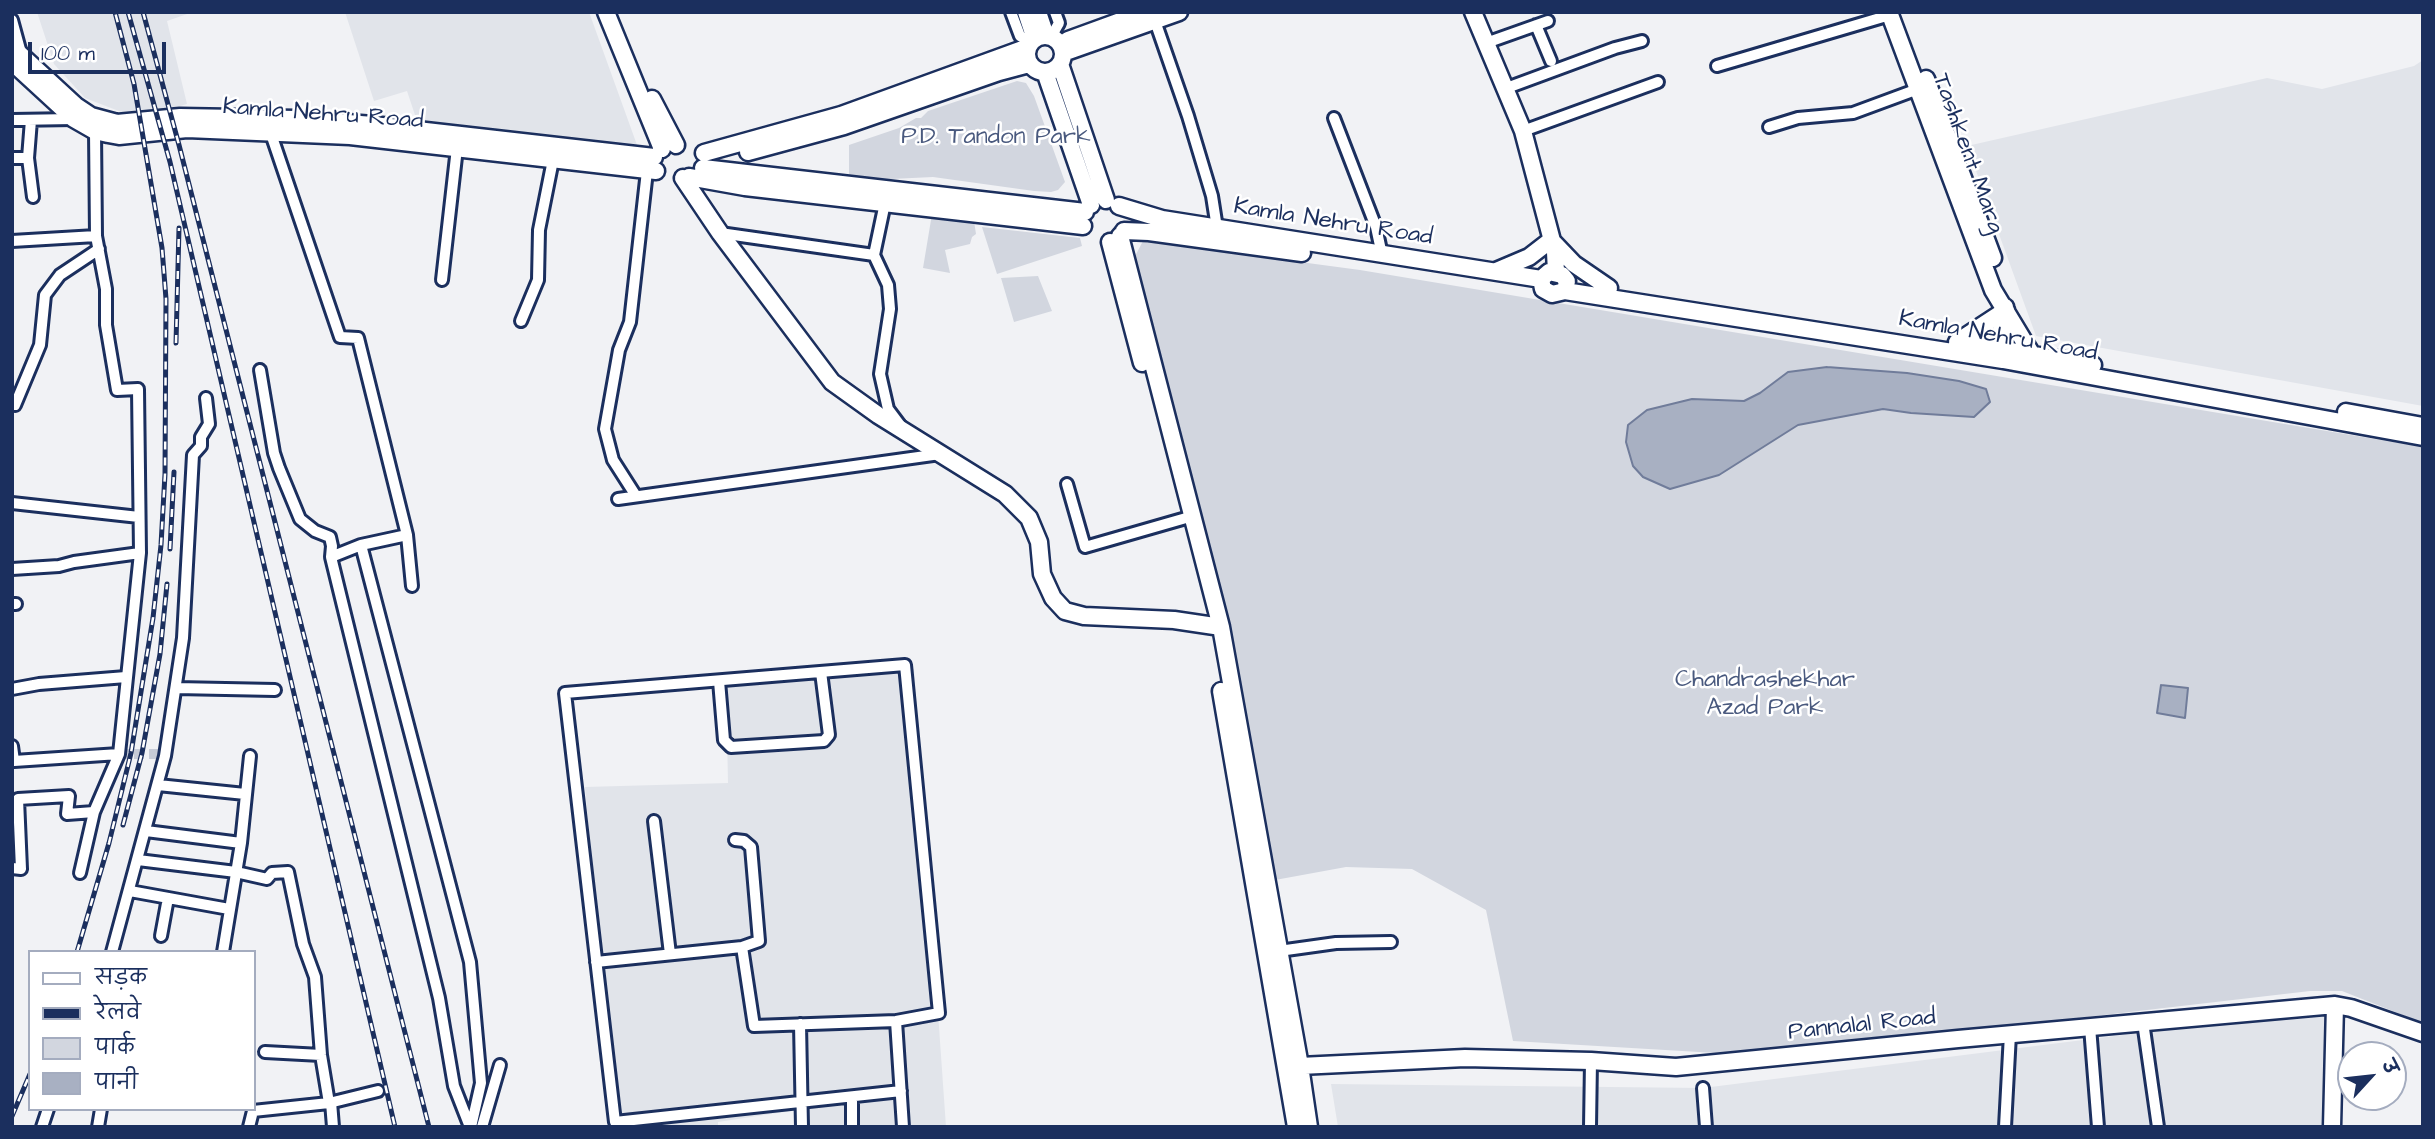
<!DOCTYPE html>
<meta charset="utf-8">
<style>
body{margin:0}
#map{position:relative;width:2435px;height:1139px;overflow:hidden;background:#f1f2f5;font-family:"Architects Daughter","Playpen Sans Deva",sans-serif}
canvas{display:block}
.frame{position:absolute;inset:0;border:14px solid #1b2f5e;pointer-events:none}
.legend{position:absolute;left:28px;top:950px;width:228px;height:161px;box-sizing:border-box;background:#fff;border:2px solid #a4acbf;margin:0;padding:9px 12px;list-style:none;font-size:21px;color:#1b2f5e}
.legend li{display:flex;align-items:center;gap:14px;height:35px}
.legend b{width:35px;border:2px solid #a4acbf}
.north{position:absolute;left:2337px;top:1041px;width:70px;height:70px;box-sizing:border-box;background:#fff;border:2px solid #a4acbf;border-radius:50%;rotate:63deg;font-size:19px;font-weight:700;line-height:28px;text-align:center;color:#1b2f5e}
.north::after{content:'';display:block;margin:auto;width:24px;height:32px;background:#1b2f5e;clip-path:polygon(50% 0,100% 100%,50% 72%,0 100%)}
.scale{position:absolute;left:28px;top:42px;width:138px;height:32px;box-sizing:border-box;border:4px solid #1b2f5e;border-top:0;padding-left:9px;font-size:21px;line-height:24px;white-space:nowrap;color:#1b2f5e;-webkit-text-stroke:5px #fff;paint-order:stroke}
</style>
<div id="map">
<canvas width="2435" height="1139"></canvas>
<div class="frame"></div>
<ul class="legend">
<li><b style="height:9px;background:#fff"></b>सड़क</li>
<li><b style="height:9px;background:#1b2f5e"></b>रेलवे</li>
<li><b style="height:19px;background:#d2d6df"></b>पार्क</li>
<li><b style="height:19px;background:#a8b0c2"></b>पानी</li>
</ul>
<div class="north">उ</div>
<div class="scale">100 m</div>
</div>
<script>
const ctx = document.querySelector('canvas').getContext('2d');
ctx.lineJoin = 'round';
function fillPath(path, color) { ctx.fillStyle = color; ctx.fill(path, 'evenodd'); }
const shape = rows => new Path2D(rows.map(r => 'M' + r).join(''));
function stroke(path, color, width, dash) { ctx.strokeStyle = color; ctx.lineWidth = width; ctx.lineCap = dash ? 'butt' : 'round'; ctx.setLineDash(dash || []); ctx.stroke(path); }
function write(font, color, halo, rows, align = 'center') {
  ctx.font = font + ' "Architects Daughter",sans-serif'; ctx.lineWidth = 5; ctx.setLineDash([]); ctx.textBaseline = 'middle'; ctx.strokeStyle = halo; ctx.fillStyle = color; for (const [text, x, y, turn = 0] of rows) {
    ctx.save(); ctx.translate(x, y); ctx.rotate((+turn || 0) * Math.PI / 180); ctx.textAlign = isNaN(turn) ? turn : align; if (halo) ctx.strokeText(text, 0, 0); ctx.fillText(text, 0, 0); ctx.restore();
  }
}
fillPath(shape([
 [37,12,193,12,167,21,187,104,137,118,85,98,54,64],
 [345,12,589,12,637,145,417,121,407,91,374,101],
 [2423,60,2423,406,2036,336,1967,146,2267,78,2322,89,2414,66],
 [914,669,946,1127,800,1127,797,1110,718,1122,718,1127,615,1127,585,787,728,783,726,686],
 [2344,1007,2330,1127,1338,1127,1331,1084,1703,1088]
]), '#e1e4ea');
fillPath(shape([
 [1017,81,1026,83,1034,96,1065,182,1058,190,1051,192,1034,191,933,177,849,181,849,145,899,128,916,118,921,118,928,111],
 [932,214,974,221,976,234,972,237,970,244,945,250,950,273,923,268],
 [982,227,1080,238,1082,246,997,274],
 [1143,241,1360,270,2423,447,2423,1023,2342,991,2310,991,2044,1022,1716,1053,1513,1041,1486,910,1412,869,1346,867,1275,880,1225,615,1132,262],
 [1038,276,1052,311,1014,322,1001,278]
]), '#d2d6df');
const water = shape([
 [1827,367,1907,373,1959,381,1986,389,1990,402,1974,417,1911,413,1883,409,1798,425,1719,475,1670,489,1643,477,1633,466,1626,442,1628,425,1647,410,1692,399,1744,401,1760,393,1788,372,1827,367],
 [2161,685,2188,688,2185,718,2157,713,2161,685]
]);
fillPath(water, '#a8b0c2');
stroke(water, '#707c9a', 2);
stroke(shape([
 [119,754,166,754]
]), '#c6cbd7', 10, [10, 5]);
const street = shape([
 [1011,12,1020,36,1031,42],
 [12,20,21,53],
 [1155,21,1188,116,1212,196,1217,228],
 [1536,25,1551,61],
 [1051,37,1059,23,1055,12],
 [1486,43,1548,21],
 [1717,66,1890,15],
 [1504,89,1615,48,1642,41],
 [1334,118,1376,227,1382,255],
 [12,120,74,119],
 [1769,127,1798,118,1853,113,1918,89],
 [270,131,340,337,358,338,407,535,412,586],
 [1523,131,1658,82],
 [12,158,28,158,33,197],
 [28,158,31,120],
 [720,233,874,255,885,203],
 [12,241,96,236],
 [874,255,888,285,890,309,880,374,888,409,900,425],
 [442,280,457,148],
 [521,321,538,280,539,230,553,160],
 [260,370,274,453,279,468,300,519,315,531,330,537,332,546,331,557],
 [12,404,15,405,40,345,45,295,60,275,99,249],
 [1067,484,1085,547,1193,516],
 [636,496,613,460,605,429,619,350,630,322,647,171],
 [618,499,940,454],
 [12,503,139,517],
 [407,535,361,545,331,557,439,998,454,1086,470,1127],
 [361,545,470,962,481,1083,471,1127],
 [12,569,59,566,74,562,140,553],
 [12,604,16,604],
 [719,681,724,740,731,747,824,741,829,735,821,672],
 [176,688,275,690],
 [12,689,39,684,126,677],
 [12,746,14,761,119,754],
 [158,785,245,794],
 [654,821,670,954],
 [146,831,241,843],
 [735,840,744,841,751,847,759,941,742,947,754,1026,896,1021,939,1013,905,665,565,693,615,1122,901,1091],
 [138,860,236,872,267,879,272,873,288,872,303,944,315,977,321,1055,329,1103],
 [12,868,21,869,18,799,69,796,67,814,94,812],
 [80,873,94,812,119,754,140,553,138,389,117,390,106,325,106,289,96,236,95,131],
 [130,891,229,909],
 [161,936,168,898],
 [1279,951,1336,943,1391,942],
 [112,952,165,756,183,638,193,455,201,446,201,437,209,424,206,398],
 [223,952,241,843,250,756],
 [596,962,742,947],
 [896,1021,903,1127],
 [2143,1022,2158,1127],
 [800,1024,802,1127],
 [2090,1027,2098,1127],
 [265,1052,321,1055],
 [1703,1088,1706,1127],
 [852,1097,852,1127],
 [331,1102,333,1127],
 [42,1127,48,1109],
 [98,1127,101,1109],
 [249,1127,253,1111,329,1103,378,1091],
 [482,1127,500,1065],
 [1590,1127,1591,1061],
 [2005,1127,2010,1034]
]);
const secondary = shape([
 [606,12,662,149],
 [1026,12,1035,39],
 [1038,12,1046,36],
 [1473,12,1523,131,1555,252,1556,272],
 [1889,12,1993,290,2031,353],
 '1027 54a18 18 0 1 1 36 0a18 18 0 1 1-36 0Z',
 [1068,40,1145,12],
 [12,47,76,106,91,116,117,123,180,117,296,119,373,125,654,157],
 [1063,53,1179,12],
 [12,62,74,119,95,131,108,134,119,136,187,129,350,136,656,171],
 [1060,64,1106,200],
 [1045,72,1091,205],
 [1926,79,1993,258],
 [652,99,676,145],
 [748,152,844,126,999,72,1029,64],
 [704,153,841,115,1028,47],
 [703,168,1085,212],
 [689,177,745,187,1083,226],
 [683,178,720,233,832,382,878,415,1005,494,1029,518,1039,542,1042,574,1053,598,1065,611,1084,616,1174,620,1221,627],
 [1119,206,1162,219,1541,279],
 [1124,231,1149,232,1302,253],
 [1120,236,1221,627,1300,1066,1309,1127],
 [1110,242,1142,363],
 [1553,242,1574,264,1609,288],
 [1496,271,1529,257,1551,240],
 [1549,272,1562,275,1567,281,1565,291,1552,294,1543,289,1541,279,1549,272],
 [1565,291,2003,360,2423,437],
 [1957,342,2006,310],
 [1963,343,2093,365],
 [1997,357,2005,307],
 [2346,412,2423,426],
 [1221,691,1296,1127],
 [1300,1066,1465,1058,1591,1061,1676,1067,1958,1039,2335,1005,2351,1008,2423,1033],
 [2332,1127,2335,1005]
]);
stroke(street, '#1b2f5e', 16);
stroke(secondary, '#1b2f5e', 21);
stroke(street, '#fff', 10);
stroke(secondary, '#fff', 16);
const rail = shape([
 [128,12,170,162,395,1127],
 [143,12,179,145,429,1127],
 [176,343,179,228],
 [170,549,174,472],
 [123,825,142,753,160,654,167,584],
 [77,952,109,843,131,753,153,618,161,545,165,474,166,299,162,248,134,84,115,12],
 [12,1116,30,1074]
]);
stroke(rail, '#1b2f5e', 5);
stroke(rail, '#fff', 2.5, [8]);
write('24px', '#1b2f5e', '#fff', [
 ["Kamla Nehru Road",323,115,4],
 ["Tashkent Marg",1967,154,70],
 ["Kamla Nehru Road",1333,223,9],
 ["Kamla Nehru Road",1998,337,10],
 ["Pannalal Road",1862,1026,-6]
]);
write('24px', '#49597e', '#fff', [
 ["P.D. Tandon Park",996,138],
 ["Chandrashekhar",1765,681],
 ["Azad Park",1765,709]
]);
</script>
